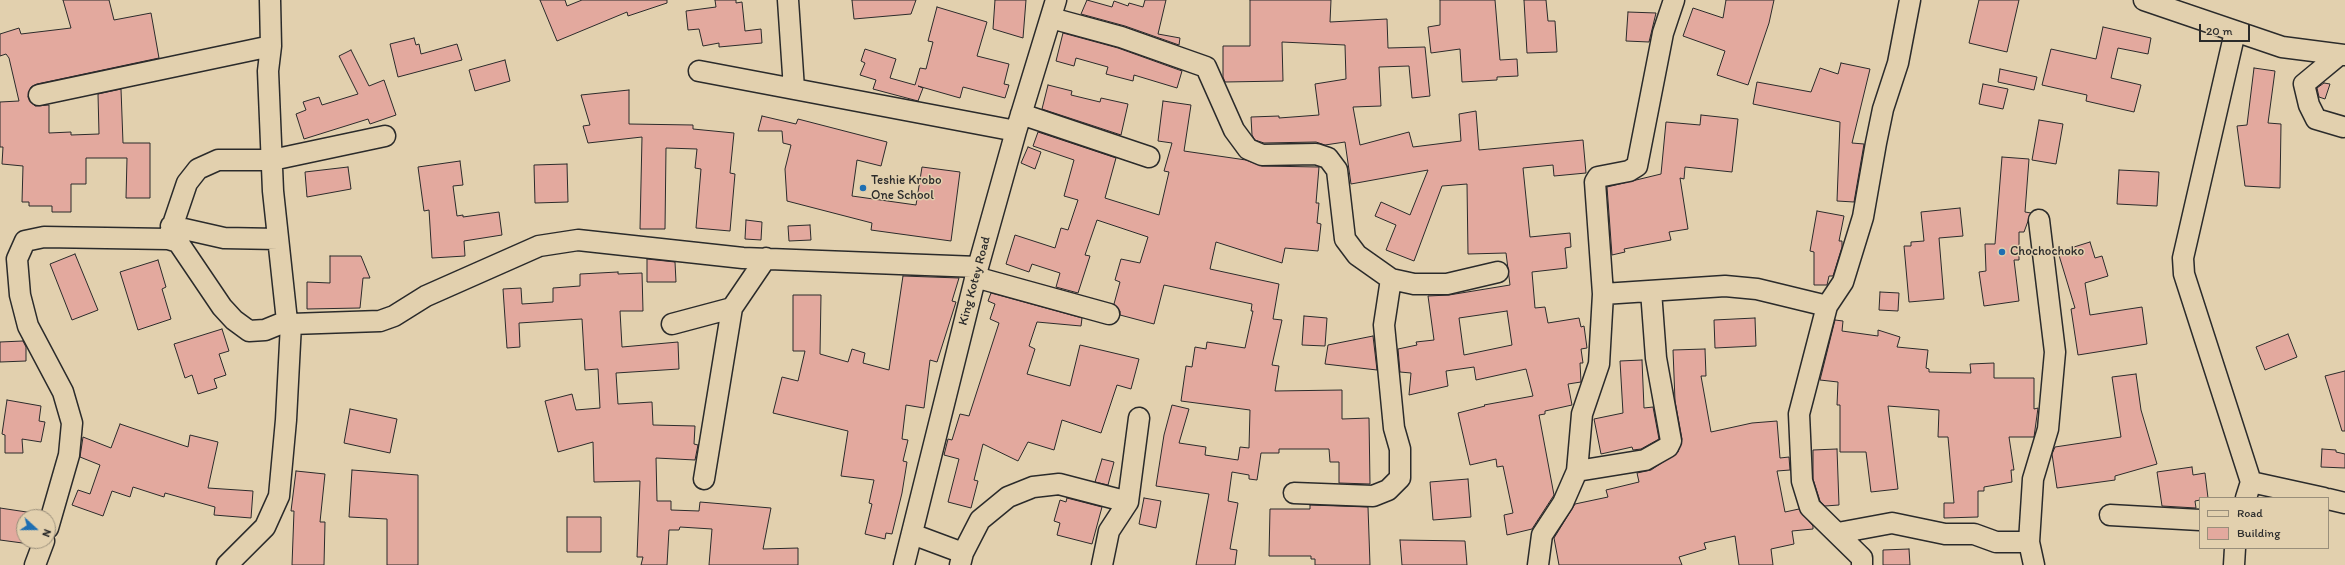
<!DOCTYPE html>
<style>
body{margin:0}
#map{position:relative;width:2345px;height:565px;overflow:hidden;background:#e2d0ae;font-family:Itim,sans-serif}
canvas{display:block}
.legend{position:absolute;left:2199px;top:497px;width:130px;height:52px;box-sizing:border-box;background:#e2d0ae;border:1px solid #998e7a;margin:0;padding:5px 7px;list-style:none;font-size:12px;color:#2b2b2b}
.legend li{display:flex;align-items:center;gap:8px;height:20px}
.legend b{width:20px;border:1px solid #998e7a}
.north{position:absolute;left:16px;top:509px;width:40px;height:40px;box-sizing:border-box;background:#e2d0ae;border:1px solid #998e7a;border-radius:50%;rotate:111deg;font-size:11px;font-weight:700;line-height:16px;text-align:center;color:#2b2b2b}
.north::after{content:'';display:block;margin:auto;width:14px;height:18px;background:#1f6fb2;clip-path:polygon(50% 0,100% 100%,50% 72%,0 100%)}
.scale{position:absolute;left:2199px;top:24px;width:51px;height:18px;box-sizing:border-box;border:2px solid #2b2b2b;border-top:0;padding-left:5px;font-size:12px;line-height:14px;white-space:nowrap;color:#2b2b2b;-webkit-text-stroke:3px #e2d0ae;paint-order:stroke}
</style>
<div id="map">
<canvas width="2345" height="565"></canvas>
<ul class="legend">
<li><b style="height:5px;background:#e2d0ae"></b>Road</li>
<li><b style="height:11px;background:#e3a99e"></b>Building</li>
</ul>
<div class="north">N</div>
<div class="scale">20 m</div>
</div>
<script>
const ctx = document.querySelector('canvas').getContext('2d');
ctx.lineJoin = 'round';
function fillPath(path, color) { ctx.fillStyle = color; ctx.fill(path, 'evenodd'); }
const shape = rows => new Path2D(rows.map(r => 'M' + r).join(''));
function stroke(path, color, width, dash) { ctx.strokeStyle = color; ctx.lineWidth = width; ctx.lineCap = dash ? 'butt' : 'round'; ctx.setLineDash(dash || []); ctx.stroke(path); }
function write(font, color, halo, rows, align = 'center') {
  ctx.font = font + ' Itim,sans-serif'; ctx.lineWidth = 3; ctx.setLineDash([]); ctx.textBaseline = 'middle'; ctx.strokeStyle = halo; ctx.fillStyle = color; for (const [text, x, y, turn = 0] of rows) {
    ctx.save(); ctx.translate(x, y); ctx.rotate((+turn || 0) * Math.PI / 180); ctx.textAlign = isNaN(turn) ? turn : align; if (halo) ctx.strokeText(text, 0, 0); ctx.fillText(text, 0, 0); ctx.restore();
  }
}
const building = shape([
 [63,0,109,0,114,20,151,13,159,58,37,84,31,87,28,97,35,106,49,105,49,133,71,132,71,135,99,134,98,94,121,89,123,143,150,143,150,198,126,198,127,158,86,158,86,184,71,184,71,212,52,212,52,206,29,206,29,202,22,202,23,166,2,164,3,147,0,147,0,102,19,101,9,58,6,54,0,56,0,34,19,28,21,34,71,28,63,0],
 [540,0,565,0,567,6,582,0,667,0,667,3,628,16,627,12,557,41,540,0],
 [715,0,736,0,736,3,742,2,745,31,761,29,762,43,719,47,719,43,703,46,699,29,688,30,686,11,716,7,715,0],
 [852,0,916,0,911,14,854,19,852,0],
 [995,0,1026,0,1023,38,993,29,995,0],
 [1087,0,1112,7,1114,1,1128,6,1129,3,1143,7,1145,0,1166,0,1158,34,1180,38,1179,45,1125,26,1081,14,1087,0],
 [1250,0,1331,0,1330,22,1387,19,1388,48,1425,47,1430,96,1412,98,1409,66,1379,67,1381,106,1353,107,1360,145,1409,132,1413,147,1461,141,1459,114,1476,111,1479,150,1583,140,1586,173,1554,176,1553,165,1523,168,1530,237,1570,233,1571,247,1565,248,1567,268,1532,272,1535,308,1545,307,1548,323,1579,318,1581,327,1584,326,1587,348,1581,349,1583,363,1580,363,1581,382,1568,384,1572,405,1545,411,1545,414,1539,415,1554,495,1532,529,1507,535,1504,515,1513,513,1503,466,1497,467,1496,459,1470,465,1458,413,1485,406,1484,405,1533,396,1526,369,1476,380,1474,367,1446,371,1448,386,1409,395,1411,373,1400,372,1398,349,1417,345,1416,342,1434,340,1428,296,1449,295,1510,285,1506,253,1468,254,1467,184,1442,186,1414,261,1386,250,1396,225,1375,216,1381,202,1410,215,1428,170,1351,184,1345,142,1325,145,1316,142,1264,143,1255,140,1252,135,1251,117,1279,116,1279,118,1319,115,1315,84,1346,79,1345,45,1282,42,1283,81,1225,82,1223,77,1223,46,1250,46,1250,0],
 [1507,311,1512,345,1464,355,1459,318,1507,311],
 [1440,0,1495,0,1500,60,1517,59,1518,76,1497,77,1497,80,1462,82,1460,49,1431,53,1428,27,1440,25,1440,0],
 [1524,0,1546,0,1548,21,1555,21,1557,52,1527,53,1524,0],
 [1726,0,1774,0,1769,23,1748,85,1717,75,1725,51,1683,36,1693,8,1723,18,1726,0],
 [1979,0,2019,0,2007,52,1969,43,1979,0],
 [937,7,987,22,977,56,1009,64,1004,84,1009,85,1005,98,963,87,960,98,918,86,923,88,918,101,873,89,876,80,860,75,865,63,861,61,865,49,896,59,890,78,915,85,920,68,926,69,933,42,928,41,937,7],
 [1628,12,1656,13,1649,42,1626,41,1628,12],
 [2103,27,2151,38,2148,54,2118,48,2111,78,2141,85,2134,112,2086,101,2087,95,2042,85,2051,49,2096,59,2103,27],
 [1063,33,1118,48,1182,71,1177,88,1134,75,1133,81,1106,74,1108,67,1076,58,1074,66,1056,61,1063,33],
 [414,38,416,45,419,44,421,54,457,44,462,60,398,77,390,44,414,38],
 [351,50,369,86,384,80,396,115,370,124,368,119,304,139,296,114,306,110,303,102,319,97,322,105,358,94,339,56,351,50],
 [505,60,510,81,475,91,469,70,505,60],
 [1841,63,1870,69,1852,143,1864,144,1854,202,1837,201,1840,122,1753,104,1757,82,1811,92,1820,68,1838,74,1841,63],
 [2254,68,2275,71,2268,123,2281,124,2280,188,2245,186,2237,126,2247,125,2254,68],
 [2000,69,2037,77,2034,90,1998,82,2000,69],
 [2324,83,2330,84,2325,99,2319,97,2317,88,2324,83],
 [1983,84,2008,89,2003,109,1979,104,1983,84],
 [1048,85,1072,91,1071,95,1100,102,1101,98,1128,104,1121,135,1042,109,1048,85],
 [629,90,629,124,693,125,693,129,734,133,730,173,735,174,730,231,696,228,701,169,695,168,697,149,666,148,665,229,640,229,642,137,588,143,583,126,590,125,581,95,629,90],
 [1163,101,1191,105,1184,151,1246,160,1262,166,1319,167,1316,203,1319,203,1317,223,1321,224,1318,251,1285,248,1282,263,1216,242,1210,269,1279,284,1273,319,1282,320,1272,365,1279,366,1275,391,1342,390,1342,419,1369,418,1370,484,1339,483,1339,462,1330,462,1329,449,1279,449,1279,453,1261,453,1257,480,1249,479,1249,475,1232,472,1228,501,1238,503,1230,549,1237,550,1235,565,1196,565,1209,494,1156,486,1164,435,1172,405,1189,409,1179,443,1206,447,1205,455,1238,460,1240,447,1249,448,1250,410,1181,401,1186,366,1192,367,1195,347,1206,349,1207,342,1245,348,1253,311,1251,311,1252,304,1164,285,1154,324,1120,315,1120,311,1114,304,1120,282,1115,280,1121,259,1140,263,1148,237,1097,220,1085,255,1090,256,1078,293,1056,287,1060,273,1032,264,1029,272,1006,264,1015,235,1055,248,1061,228,1068,230,1078,200,1064,196,1074,160,1033,146,1038,132,1116,158,1105,198,1159,215,1169,172,1164,171,1172,143,1158,141,1163,101],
 [1701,115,1738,119,1732,172,1685,167,1684,179,1680,178,1688,229,1669,232,1671,240,1624,249,1625,252,1612,255,1607,187,1661,174,1666,122,1700,125,1701,115],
 [762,116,796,124,798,119,887,142,881,166,857,160,852,196,916,205,922,167,960,172,951,241,871,230,872,223,787,201,785,169,791,145,783,143,782,131,758,131,762,116],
 [2039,120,2063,124,2056,164,2032,160,2039,120],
 [1028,147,1041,152,1035,169,1021,163,1028,147],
 [2002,157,2029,159,2025,212,2031,213,2024,232,2019,232,2019,260,2014,260,2019,301,1984,306,1979,272,1986,271,1985,244,1995,244,2002,157],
 [460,161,463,185,453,186,457,216,463,215,463,217,499,212,502,235,464,241,465,256,432,258,429,210,424,211,418,167,460,161],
 [567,164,568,202,535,203,534,165,567,164],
 [348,167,351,189,307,197,305,172,348,167],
 [2119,170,2159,172,2157,206,2117,204,2119,170],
 [1960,208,1963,236,1939,238,1944,299,1909,302,1904,246,1911,246,1911,242,1924,241,1921,212,1960,208],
 [1817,211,1844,216,1839,241,1842,241,1842,247,1833,276,1829,276,1827,285,1814,285,1814,252,1810,251,1817,211],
 [746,220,762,222,761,240,745,239,746,220],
 [810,225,811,240,789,241,788,226,810,225],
 [2090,242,2095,258,2102,256,2108,276,2085,283,2090,315,2142,307,2147,344,2078,355,2071,309,2075,308,2058,252,2090,242],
 [75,254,98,310,72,320,50,264,75,254],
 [330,256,361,256,370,278,363,278,360,308,307,309,307,282,330,283,330,256],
 [647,259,675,262,676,282,647,282,647,259],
 [158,260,166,287,162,289,171,319,138,330,120,272,158,260],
 [618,272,618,274,642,273,643,311,620,311,622,347,678,342,679,369,616,373,618,404,652,402,653,425,695,426,694,444,698,445,695,460,656,458,657,501,671,501,671,510,699,511,700,502,771,508,763,549,798,548,798,565,709,565,712,529,680,527,679,530,669,530,667,565,641,565,643,557,637,557,640,481,594,482,593,442,558,452,545,401,572,394,576,410,600,408,598,369,585,370,582,319,519,323,520,347,507,348,503,289,521,288,522,304,553,302,553,288,580,286,580,274,618,272],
 [903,276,959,278,952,301,956,302,937,362,930,360,924,408,906,405,902,439,908,440,903,461,907,462,902,493,892,534,886,533,885,539,865,534,872,504,869,503,874,480,841,476,848,431,773,413,782,377,798,381,805,351,793,351,793,295,821,295,820,354,848,362,852,349,865,353,863,363,889,370,903,276],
 [1880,292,1899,293,1898,311,1879,310,1880,292],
 [991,293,1082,318,1081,326,1037,322,1029,346,1035,349,1027,374,1070,386,1080,345,1139,359,1131,389,1117,385,1101,433,1062,420,1054,450,1028,442,1018,461,983,444,974,480,978,481,971,508,948,502,959,459,944,455,948,439,952,440,960,414,969,416,999,323,990,319,995,304,988,301,991,293],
 [1304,316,1327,318,1325,346,1302,345,1304,316],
 [1755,318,1756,346,1715,348,1714,320,1755,318],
 [1835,320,1843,321,1842,331,1878,336,1878,330,1900,337,1897,347,1928,350,1926,368,1929,369,1929,372,1971,373,1970,364,1994,363,1994,378,2034,378,2034,409,2038,408,2034,437,2009,437,2014,470,2011,470,2012,482,1984,487,1984,491,1978,491,1978,517,1944,518,1944,503,1954,503,1948,437,1938,437,1939,410,1888,406,1898,489,1871,492,1866,452,1840,452,1840,405,1837,405,1838,382,1820,380,1835,320],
 [222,329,229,351,219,354,226,375,214,379,217,388,198,394,192,375,185,378,174,344,222,329],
 [2288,334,2297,357,2265,370,2256,347,2288,334],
 [1373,336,1377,370,1325,364,1328,345,1373,336],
 [23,341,26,347,26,361,0,362,0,342,23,341],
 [1705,349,1706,376,1701,376,1711,432,1752,423,1777,421,1780,458,1789,457,1790,470,1777,471,1785,512,1799,509,1813,526,1813,529,1792,531,1794,544,1771,549,1773,565,1739,565,1735,536,1704,543,1706,549,1679,557,1682,565,1559,565,1554,538,1575,504,1608,497,1606,490,1639,482,1637,473,1651,470,1678,452,1682,439,1675,401,1673,350,1705,349],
 [1642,360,1644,408,1653,407,1659,439,1641,449,1633,450,1632,447,1601,454,1594,419,1623,413,1620,361,1642,360],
 [2345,371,2345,431,2342,431,2325,376,2345,371],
 [2136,374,2141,410,2157,464,2115,476,2115,480,2057,488,2052,454,2055,447,2121,437,2112,377,2136,374],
 [7,400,41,406,39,421,45,422,41,442,22,439,23,453,5,453,5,435,2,434,7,400],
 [350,409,397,419,390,453,344,443,350,409],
 [120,424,188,447,190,435,218,442,208,488,253,491,251,518,214,515,215,507,165,493,164,497,133,487,130,497,112,491,103,516,72,505,78,490,90,494,100,465,80,457,83,437,111,448,120,424],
 [1837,449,1839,505,1825,506,1820,501,1813,479,1813,450,1837,449],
 [2322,449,2336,450,2336,452,2345,454,2345,468,2321,467,2322,449],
 [1102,459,1114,462,1108,485,1095,482,1102,459],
 [2192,467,2193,475,2205,473,2208,498,2200,498,2200,500,2195,501,2196,508,2162,506,2157,472,2192,467],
 [352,470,418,475,418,565,387,565,387,519,349,517,352,470],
 [296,471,325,474,320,522,325,522,324,565,292,565,294,511,291,511,296,471],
 [1468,479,1471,517,1433,520,1430,482,1468,479],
 [1067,498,1102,507,1092,544,1057,535,1060,523,1054,521,1060,500,1066,502,1067,498],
 [1144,498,1161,501,1156,528,1139,524,1144,498],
 [1310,505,1368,507,1370,565,1315,565,1315,559,1311,559,1311,556,1269,556,1270,509,1310,509,1310,505],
 [0,508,40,514,39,517,24,517,24,541,32,541,30,544,0,540,0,508],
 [567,517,601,517,601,552,567,552,567,517],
 [1400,540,1465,541,1467,565,1402,565,1400,540],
 [1909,549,1910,565,1883,565,1883,550,1909,549]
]);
fillPath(building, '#e3a99e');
stroke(building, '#2b2b2b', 1);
const minor = shape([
 [270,0,271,46,268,71,273,191,287,321,291,324,380,321,394,316,426,296,539,246,578,240,743,258,978,267],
 [788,0,794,89],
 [2144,0,2282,47,2345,55],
 [1051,18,1121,37,1206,67,1234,130,1248,149,1262,155,1316,154,1328,158,1337,170,1345,239,1357,255,1391,279,1414,284,1447,284,1498,272],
 [2235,32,2183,258,2184,274,2251,482,2324,498],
 [2339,55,2304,84,2309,105,2316,119,2343,127],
 [699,71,1016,131],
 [39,95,271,46],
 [1021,114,1149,157],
 [171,226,224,238,278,239],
 [168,239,187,183,198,169,218,160,272,160,385,136],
 [975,277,1109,314],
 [1603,294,1725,286,1757,289,1827,306],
 [672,324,732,308],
 [1577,471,1645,460,1668,447,1671,441,1656,358,1651,291],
 [704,479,732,308,766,258],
 [1294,493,1373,496,1388,490,1400,478,1400,449,1394,428,1384,325,1391,279],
 [2246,498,2251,482],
 [2328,499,2345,503],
 [2110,515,2200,520],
 [48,528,69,455,72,423,63,392,28,326,20,295,17,259,25,241,44,237,168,239,178,242,222,307,234,320,249,331,265,330,287,321],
 [1838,533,1892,523,1945,534,1974,534,1996,542,2029,542,2033,479,2048,429,2055,352,2039,220],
 [912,534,963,553],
 [2029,542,2034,565],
 [35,565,44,541],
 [227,565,265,527,279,496,286,420,291,324],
 [904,565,978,267,1016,131,1056,0],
 [960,565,963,553,980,520,1008,497,1033,487,1059,484,1128,502],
 [1102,565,1109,531,1128,502,1139,418],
 [1538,565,1542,535,1563,503,1577,471,1582,414,1599,364,1603,294,1595,182,1598,177,1629,171,1637,166,1663,33,1674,0],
 [1862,565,1862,558,1810,507,1802,481,1799,414,1827,306,1843,282,1863,217,1876,143,1883,109,1898,63,1910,0],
 [2234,565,2235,548]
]);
stroke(minor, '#2b2b2b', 23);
stroke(minor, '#e2d0ae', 20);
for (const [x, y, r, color] of [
 [863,188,4,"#1f6fb2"],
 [2002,252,4,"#1f6fb2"]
]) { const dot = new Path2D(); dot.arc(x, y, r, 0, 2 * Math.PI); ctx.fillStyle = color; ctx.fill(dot); stroke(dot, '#e2d0ae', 1.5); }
write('13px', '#2b2b2b', '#e2d0ae', [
 ["Teshie Krobo",871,181],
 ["One School",871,196],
 ["Chochochoko",2010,252]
], 'left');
write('13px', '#2b2b2b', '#e2d0ae', [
 ["King Kotey Road",975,281,-75]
]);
</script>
